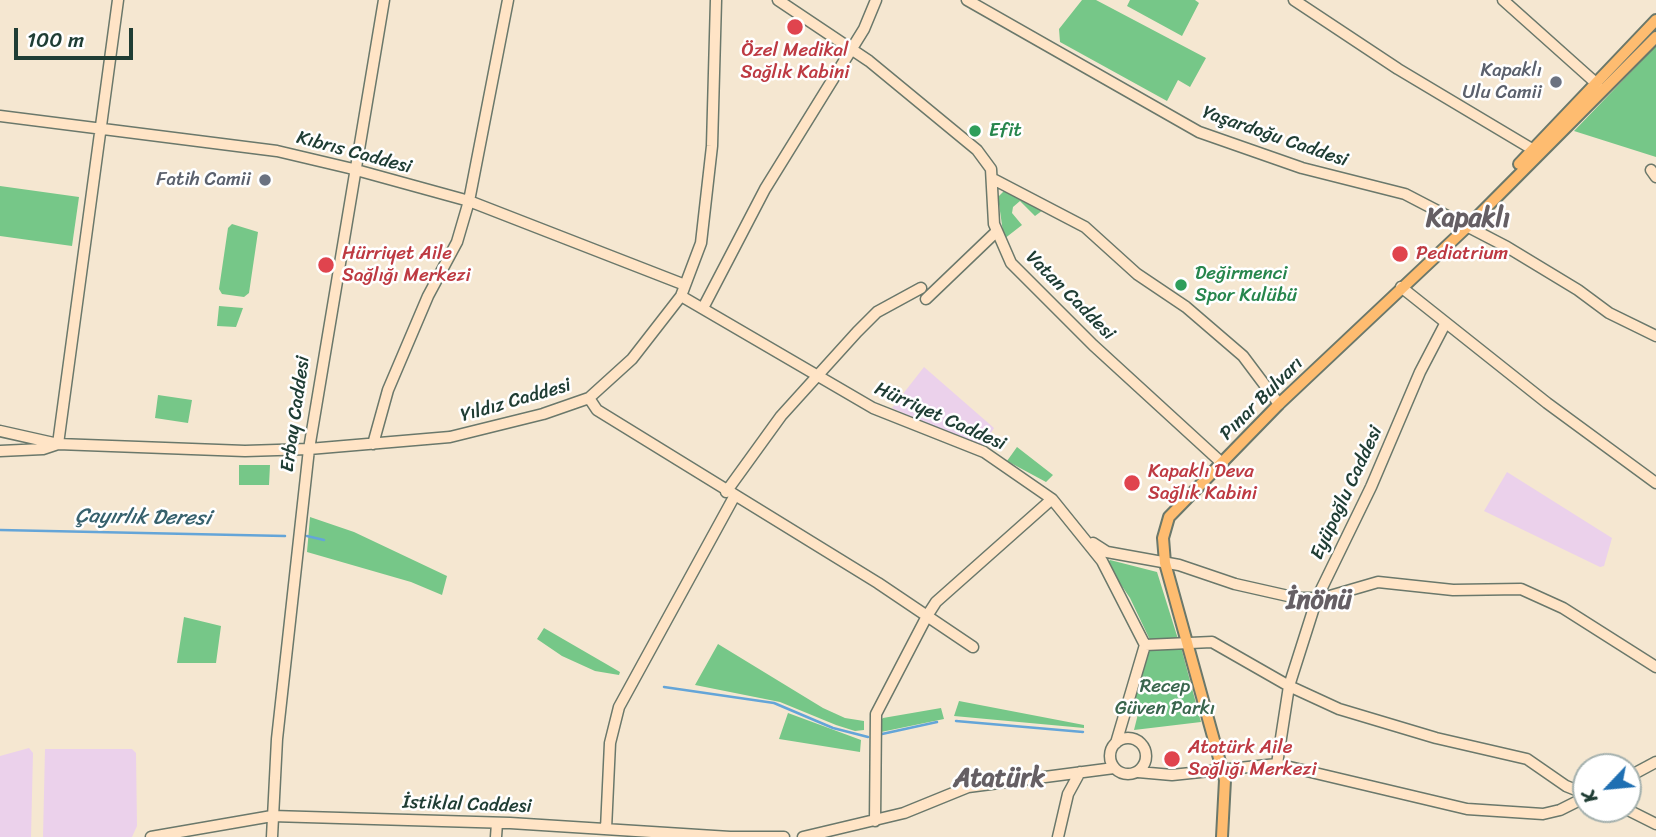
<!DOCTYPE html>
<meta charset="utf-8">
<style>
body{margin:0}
#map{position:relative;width:1656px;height:837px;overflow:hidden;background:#f5e7d1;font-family:Sriracha,sans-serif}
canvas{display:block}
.north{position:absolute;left:1572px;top:753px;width:70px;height:70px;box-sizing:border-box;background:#fff;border:2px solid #a5b1ae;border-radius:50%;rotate:244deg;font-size:19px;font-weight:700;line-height:28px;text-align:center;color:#1f3d34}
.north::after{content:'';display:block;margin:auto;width:24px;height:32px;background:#1f6fb2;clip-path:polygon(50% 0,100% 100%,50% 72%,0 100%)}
.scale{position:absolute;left:14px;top:28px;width:119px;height:32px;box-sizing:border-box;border:4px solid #1f3d34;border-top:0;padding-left:9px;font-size:21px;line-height:24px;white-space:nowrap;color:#1f3d34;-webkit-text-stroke:5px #fff;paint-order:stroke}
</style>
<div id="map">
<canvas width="1656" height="837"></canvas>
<div class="north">K</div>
<div class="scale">100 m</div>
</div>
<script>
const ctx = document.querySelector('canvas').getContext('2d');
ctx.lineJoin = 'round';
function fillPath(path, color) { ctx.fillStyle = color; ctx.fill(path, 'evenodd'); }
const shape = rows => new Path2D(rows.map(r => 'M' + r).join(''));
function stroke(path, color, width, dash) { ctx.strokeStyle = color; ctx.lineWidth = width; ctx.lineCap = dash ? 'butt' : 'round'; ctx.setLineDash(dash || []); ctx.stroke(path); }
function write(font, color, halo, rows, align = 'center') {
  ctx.font = font + ' Sriracha,sans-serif'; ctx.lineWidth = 5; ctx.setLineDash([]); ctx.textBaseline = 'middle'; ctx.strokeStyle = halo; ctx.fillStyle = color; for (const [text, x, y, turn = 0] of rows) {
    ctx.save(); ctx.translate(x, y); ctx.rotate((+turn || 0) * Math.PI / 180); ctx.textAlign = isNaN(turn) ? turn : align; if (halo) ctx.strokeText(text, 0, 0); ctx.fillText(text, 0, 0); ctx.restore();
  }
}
fillPath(shape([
 [924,367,994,428,982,448,892,408],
 [1507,472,1612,538,1604,566,1600,567,1484,511],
 [29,748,33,753,31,837,0,837,0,756],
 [45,749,132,749,136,753,137,826,132,837,43,837]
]), '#ebd1eb');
fillPath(shape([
 [1082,0,1096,0,1206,58,1190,87,1178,80,1167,101,1060,42,1059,29],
 [1130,0,1195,0,1199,3,1182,36,1127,6],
 [1656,46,1656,157,1574,131,1655,47],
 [0,186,79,197,72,246,0,236],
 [1006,189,1043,210,1035,216,1020,201,1013,207,1012,213,1022,225,1004,239,998,197],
 [232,224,258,232,249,293,244,297,222,294,219,289,228,228],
 [219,306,243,308,236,327,217,326],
 [158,395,192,400,188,423,155,418],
 [1017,447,1053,475,1046,482,1007,461],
 [239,465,270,465,269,485,239,485],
 [310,517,354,532,447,576,442,595,411,582,307,552],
 [1110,560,1157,572,1178,639,1150,640,1130,598,1107,564],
 [184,617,221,626,216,663,177,663],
 [544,628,620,672,619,675,595,671,562,656,537,639],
 [718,644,823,708,845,718,864,721,864,730,855,731,836,725,780,702,695,685],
 [1150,647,1181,647,1201,722,1134,730,1138,714,1131,712],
 [959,701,1084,725,1084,728,954,716],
 [941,708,944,719,881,732,880,721,883,718],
 [788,713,861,740,860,752,779,739]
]), '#76c788');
stroke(shape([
 [0,530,285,536],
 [307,536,324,540],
 [664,687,774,703,833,728,868,737],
 [956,721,1083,732],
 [882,734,937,722]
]), '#64a5d8', 2.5);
const secondary = shape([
 [778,0,869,61,977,150,991,169,994,224,1011,263,1093,345,1223,464],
 [967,0,1199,132,1302,168,1405,194,1507,247,1578,290,1609,313,1656,336],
 [1294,0,1398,69,1532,149],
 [1503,0,1597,84],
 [0,116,277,151,349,168,469,201,685,285],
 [1651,170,1656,177],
 [993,179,1085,227,1137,274,1186,307,1243,356,1279,404],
 [1401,287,1547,403,1656,483],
 [681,296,873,408,984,452,1052,499,1102,561,1145,645,1116,743],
 [926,299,996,232],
 [703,308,765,189,864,29,876,0],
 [589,398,597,410,878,583,973,647],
 [0,431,58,444,245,451,309,449,450,437,543,414,589,398,632,359,681,296,701,243,712,146,716,0],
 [373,444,388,390,428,296,457,242,469,201,508,0],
 [0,451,43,449,58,444,118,0],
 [726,492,781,416,857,332,877,312,921,288],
 [1093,543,1107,552,1179,565,1235,584,1297,598,1323,598,1378,582,1453,590,1521,589,1563,608,1656,667],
 [1145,645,1212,642,1289,686,1339,709,1436,738,1527,759,1566,786,1586,794],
 '1110 756a18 18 0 1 1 36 0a18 18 0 1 1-36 0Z',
 [1277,764,1289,686,1317,598,1371,487,1420,372,1445,324],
 [1138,772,1172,775,1277,764,1467,809,1543,814,1560,810,1586,797],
 [1628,777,1656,762],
 [1626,809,1656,824],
 [875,821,876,714,927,616,936,602,1052,499],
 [606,829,610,743,619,707,734,497],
 [151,837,272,816,510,823,730,837,784,837],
 [272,837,277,739,309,449,384,0],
 [496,837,497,823],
 [803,837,904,813,968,787,1114,768],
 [1058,837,1068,794,1080,772]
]);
const primary = shape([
 [1519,164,1656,20],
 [1222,837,1225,780,1165,563,1163,538,1169,517,1279,404,1468,226,1656,37]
]);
stroke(secondary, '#6a786b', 13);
stroke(primary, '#6a786b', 14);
stroke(secondary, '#ffe4c6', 10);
stroke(primary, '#febc70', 10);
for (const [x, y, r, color] of [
 [795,27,9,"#e0444e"],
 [1556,82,7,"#6b7280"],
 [975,131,7,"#2e9e5b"],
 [265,180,7,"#6b7280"],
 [1400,254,9,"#e0444e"],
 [326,265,9,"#e0444e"],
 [1181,285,7,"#2e9e5b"],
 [1132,483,9,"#e0444e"],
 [1172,759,9,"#e0444e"]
]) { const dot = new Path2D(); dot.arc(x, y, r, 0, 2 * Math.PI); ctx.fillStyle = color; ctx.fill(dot); stroke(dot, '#fff', 2.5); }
write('19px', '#be3a42', '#fff', [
 ["Özel Medikal",795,51,"center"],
 ["Sağlık Kabini",795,73,"center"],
 ["Hürriyet Aile",342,254],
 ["Sağlığı Merkezi",342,276],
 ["Pediatrium",1416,254],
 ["Kapaklı Deva",1148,472],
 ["Sağlık Kabini",1148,494],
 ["Atatürk Aile",1188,748],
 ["Sağlığı Merkezi",1188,770]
], 'left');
write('19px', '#5b616d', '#fff', [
 ["Kapaklı",1542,71],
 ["Ulu Camii",1542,93],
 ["Fatih Camii",251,180]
], 'right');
write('19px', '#27864d', '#fff', [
 ["Efit",989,131],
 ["Değirmenci",1195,274],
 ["Spor Kulübü",1195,296]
], 'left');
write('19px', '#1f3d34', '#fff', [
 ["Yaşardoğu Caddesi",1275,137,19],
 ["Kıbrıs Caddesi",354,153,15],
 ["Vatan Caddesi",1070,296,45],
 ["Pınar Bulvarı",1262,399,-45],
 ["Yıldız Caddesi",516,401,-16],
 ["Erbay Caddesi",296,414,-82],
 ["Hürriyet Caddesi",940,417,24],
 ["Eyüpoğlu Caddesi",1347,493,-65],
 ["İstiklal Caddesi",467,805,2]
]);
write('19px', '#39664d', '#fff', [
 ["Recep",1165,687],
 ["Güven Parkı",1165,709]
]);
write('italic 21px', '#37616d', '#fff', [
 ["Çayırlık Deresi",143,518,1]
]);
write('bold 26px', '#655f64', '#fff', [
 ["Kapaklı",1468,219],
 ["İnönü",1319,601],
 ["Atatürk",999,779]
]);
</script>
